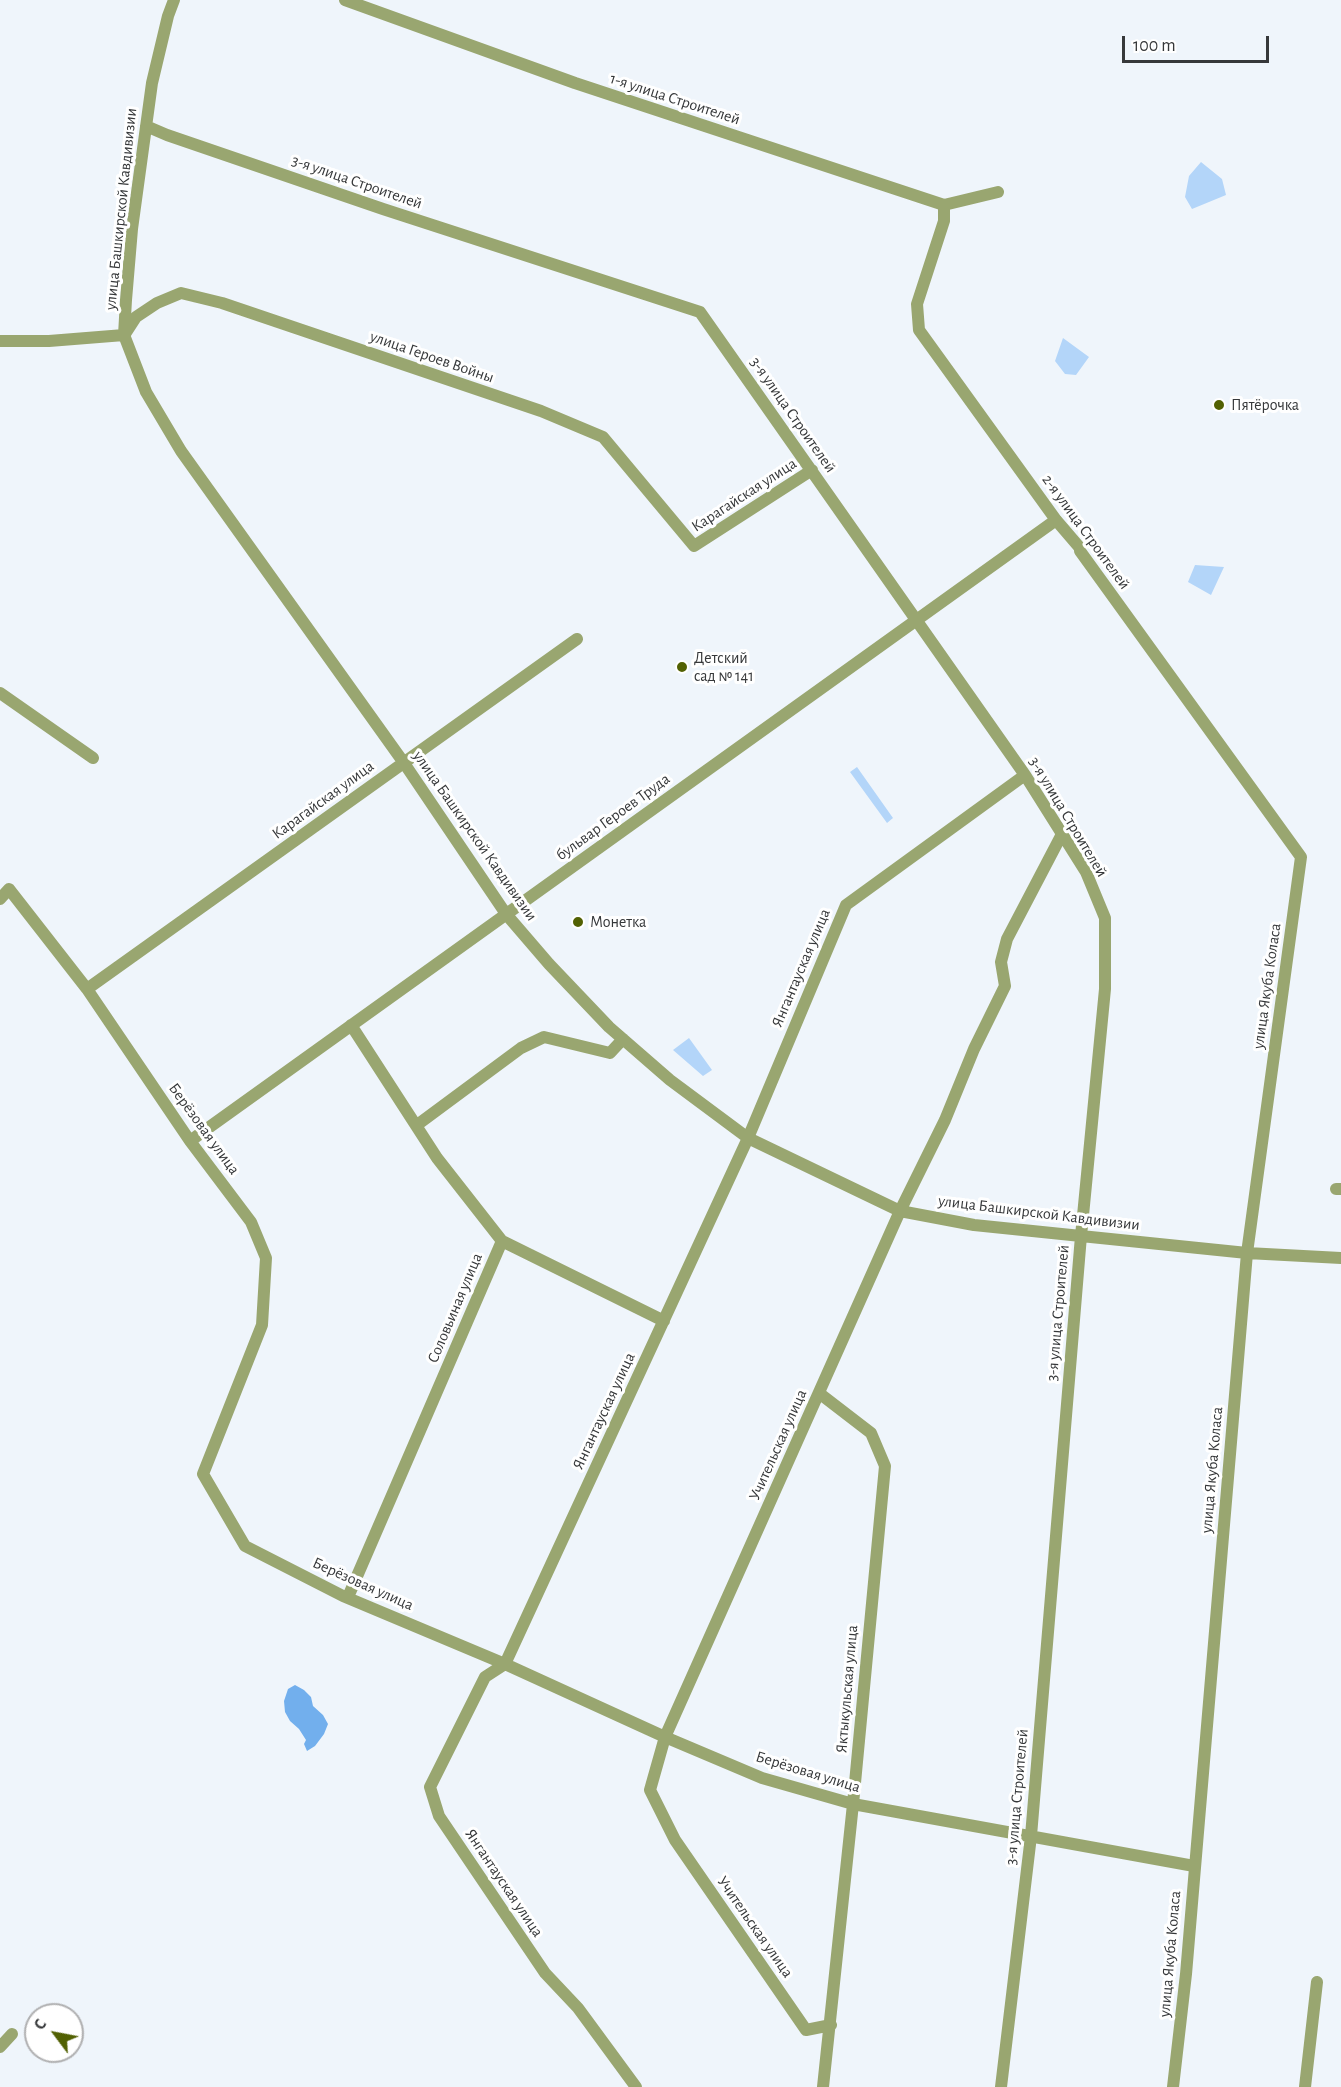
<!DOCTYPE html>
<meta charset="utf-8">
<style>
body{margin:0}
#map{position:relative;width:1341px;height:2087px;overflow:hidden;background:#eff5fb;font-family:"Alegreya Sans",sans-serif}
canvas{display:block}
.north{position:absolute;left:24px;top:2003px;width:60px;height:60px;box-sizing:border-box;background:#fff;border:2px solid #afafb0;border-radius:50%;rotate:302deg;font-size:16px;font-weight:700;line-height:24px;text-align:center;color:#36383a}
.north::after{content:'';display:block;margin:auto;width:21px;height:27px;background:#526103;clip-path:polygon(50% 0,100% 100%,50% 72%,0 100%)}
.scale{position:absolute;left:1122px;top:36px;width:147px;height:27px;box-sizing:border-box;border:3px solid #36383a;border-top:0;padding-left:8px;font-size:18px;line-height:21px;white-space:nowrap;color:#36383a;-webkit-text-stroke:4px #fff;paint-order:stroke}
</style>
<div id="map">
<canvas width="1341" height="2087"></canvas>
<div class="north">С</div>
<div class="scale">100 m</div>
</div>
<script>
const ctx = document.querySelector('canvas').getContext('2d');
ctx.lineJoin = 'round';
function fillPath(path, color) { ctx.fillStyle = color; ctx.fill(path, 'evenodd'); }
const shape = rows => new Path2D(rows.map(r => 'M' + r).join(''));
function stroke(path, color, width, dash) { ctx.strokeStyle = color; ctx.lineWidth = width; ctx.lineCap = dash ? 'butt' : 'round'; ctx.setLineDash(dash || []); ctx.stroke(path); }
function write(font, color, halo, rows, align = 'center') {
  ctx.font = font + ' "Alegreya Sans",sans-serif'; ctx.lineWidth = 6; ctx.setLineDash([]); ctx.textBaseline = 'middle'; ctx.strokeStyle = halo; ctx.fillStyle = color; for (const [text, x, y, turn = 0] of rows) {
    ctx.save(); ctx.translate(x, y); ctx.rotate((+turn || 0) * Math.PI / 180); ctx.textAlign = isNaN(turn) ? turn : align; if (halo) ctx.strokeText(text, 0, 0); ctx.fillText(text, 0, 0); ctx.restore();
  }
}
fillPath(shape([
 [1201,162,1222,179,1226,195,1192,209,1185,197,1189,176],
 [1063,338,1089,357,1076,375,1065,374,1055,361],
 [1195,565,1224,567,1211,595,1188,582],
 [857,767,893,818,887,823,850,772],
 [689,1038,712,1070,703,1076,673,1050]
]), '#b3d5f9');
fillPath(shape([
 [295,1685,304,1690,311,1697,313,1706,323,1715,328,1724,324,1734,315,1746,307,1751,304,1744,306,1740,299,1729,290,1721,285,1712,284,1701,288,1689]
]), '#72afed');
stroke(shape([
 [174,0,168,16,152,83,132,229,126,300,124,335,146,392,181,451,404,763,506,914,549,964,609,1027,670,1080,748,1138,900,1211,974,1225,1081,1236,1247,1253,1341,1258],
 [345,0,575,83,944,205,998,192],
 [146,126,167,135,383,209,700,312,1025,775,1086,872,1105,918,1105,989,1081,1236,1031,1836,1001,2087],
 [944,205,944,221,917,304,919,330,1056,520,1080,548,1080,551,1301,857,1247,1253,1186,1974,1173,2087],
 [125,334,136,317,157,303,181,293,222,303,541,411,603,437,694,546,812,470],
 [0,341,49,341,124,335],
 [0,693,93,758],
 [0,899,9,889,87,989,190,1141,251,1222,266,1258,262,1325,203,1474,245,1546,343,1596,505,1664,665,1737,762,1778,853,1804,1194,1866],
 [87,989,577,639],
 [417,1125,521,1048,544,1037,610,1053,623,1039],
 [190,1141,1056,520],
 [1336,1189,1341,1189],
 [502,1241,664,1321],
 [819,1393,871,1433,885,1466,853,1804,823,2087],
 [348,1597,502,1241,437,1158,351,1025],
 [831,2025,806,2030,675,1840,650,1790,665,1737,900,1211,945,1120,974,1049,1005,986,1001,962,1007,939,1062,834],
 [0,2047,12,2034],
 [636,2087,578,2008,545,1973,439,1816,430,1787,485,1677,505,1664,748,1138,846,905,1025,775],
 [1305,2087,1317,1982]
]), '#99a670', 12);
for (const [x, y, r, color] of [
 [1219,405,6,"#526103"],
 [682,667,6,"#526103"],
 [578,922,6,"#526103"]
]) { const dot = new Path2D(); dot.arc(x, y, r, 0, 2 * Math.PI); ctx.fillStyle = color; ctx.fill(dot); stroke(dot, '#fff', 2); }
write('16px', '#36383a', '#fff', [
 ["1-я улица Строителей",675,99,18],
 ["3-я улица Строителей",357,182,19],
 ["улица Башкирской Кавдивизии",121,209,-84],
 ["улица Героев Войны",432,357,19],
 ["3-я улица Строителей",793,415,55],
 ["Карагайская улица",744,495,-33],
 ["2-я улица Строителей",1086,532,54],
 ["Карагайская улица",323,800,-36],
 ["бульвар Героев Труда",613,817,-36],
 ["3-я улица Строителей",1068,817,59],
 ["улица Башкирской Кавдивизии",475,836,55],
 ["Янгантауская улица",801,968,-67],
 ["улица Якуба Коласа",1267,986,-82],
 ["Берёзовая улица",204,1129,54],
 ["улица Башкирской Кавдивизии",1039,1213,7],
 ["Соловьиная улица",455,1308,-67],
 ["3-я улица Строителей",1058,1313,-85],
 ["Янгантауская улица",604,1411,-65],
 ["Учительская улица",778,1445,-66],
 ["улица Якуба Коласа",1212,1470,-85],
 ["Берёзовая улица",363,1584,24],
 ["Яктыкульская улица",847,1689,-85],
 ["Берёзовая улица",808,1772,17],
 ["3-я улица Строителей",1017,1797,-85],
 ["Янгантауская улица",504,1883,56],
 ["Учительская улица",755,1927,55],
 ["улица Якуба Коласа",1170,1954,-85]
]);
write('16px', '#36383a', '#fff', [
 ["Пятёрочка",1231,405],
 ["Детский",694,658],
 ["сад № 141",694,676],
 ["Монетка",590,922]
], 'left');
</script>
